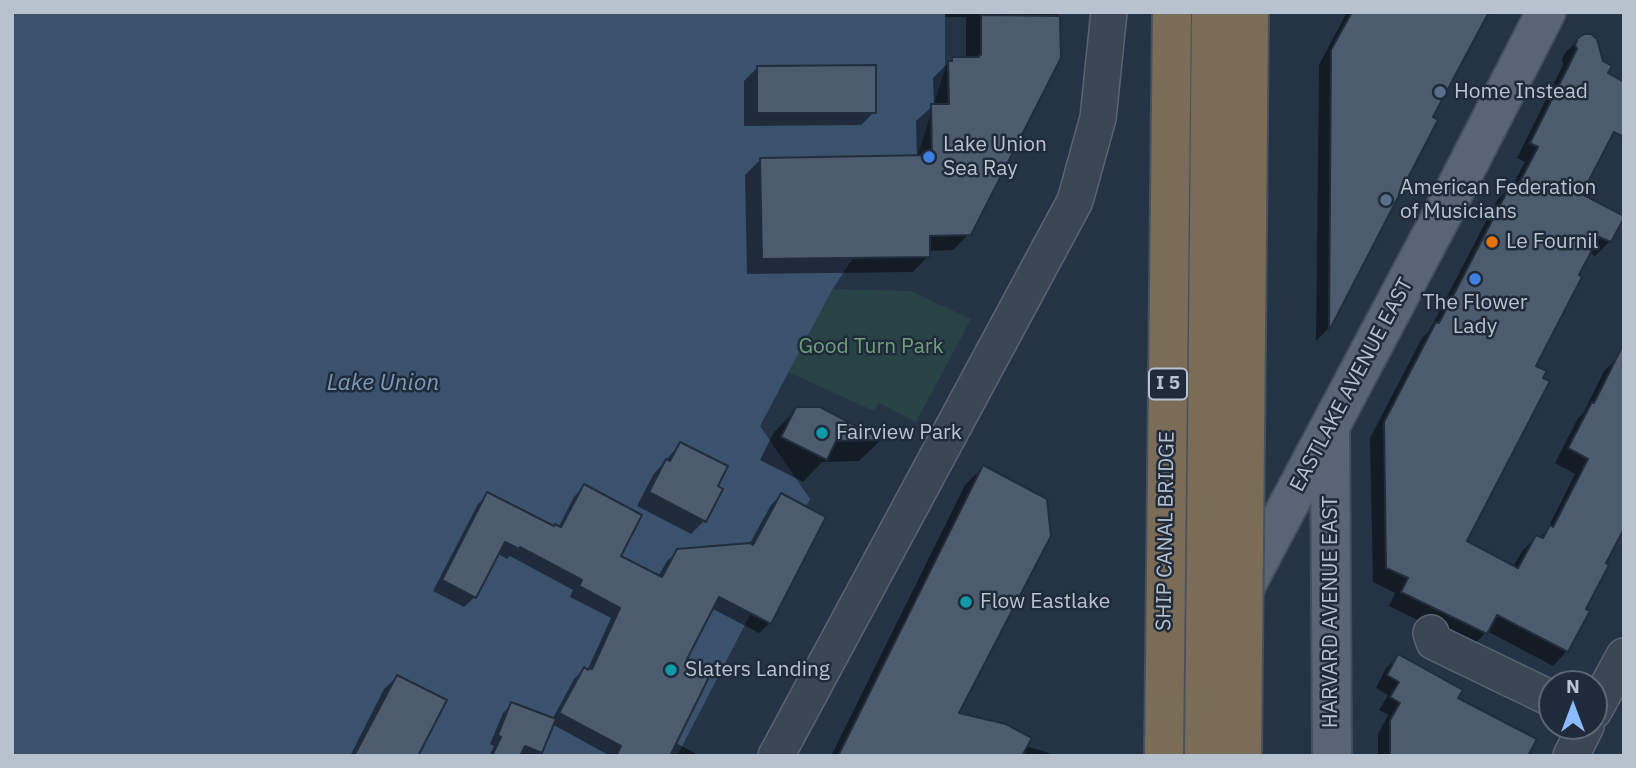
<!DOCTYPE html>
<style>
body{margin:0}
#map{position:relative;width:1636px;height:768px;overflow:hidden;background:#253445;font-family:"IBM Plex Sans",sans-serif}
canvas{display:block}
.frame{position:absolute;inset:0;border:14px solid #b8c1ce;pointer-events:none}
.north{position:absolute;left:1538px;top:670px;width:70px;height:70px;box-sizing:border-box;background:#1f2b3a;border:2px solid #5c6775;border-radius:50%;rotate:0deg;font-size:19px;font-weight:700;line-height:28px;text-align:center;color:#b8c1ce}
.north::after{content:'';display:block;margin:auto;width:24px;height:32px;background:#8cbbff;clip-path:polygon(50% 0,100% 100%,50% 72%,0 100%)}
</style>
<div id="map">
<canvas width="1636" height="768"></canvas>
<div class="frame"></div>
<div class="north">N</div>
</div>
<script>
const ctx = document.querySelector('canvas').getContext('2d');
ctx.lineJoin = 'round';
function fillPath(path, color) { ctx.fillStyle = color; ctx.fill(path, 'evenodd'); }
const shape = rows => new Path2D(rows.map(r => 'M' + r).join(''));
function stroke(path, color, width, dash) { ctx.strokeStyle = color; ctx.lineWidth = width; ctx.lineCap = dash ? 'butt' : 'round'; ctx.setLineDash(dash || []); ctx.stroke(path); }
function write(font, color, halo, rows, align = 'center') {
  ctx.font = font + ' "IBM Plex Sans",sans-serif'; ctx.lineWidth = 5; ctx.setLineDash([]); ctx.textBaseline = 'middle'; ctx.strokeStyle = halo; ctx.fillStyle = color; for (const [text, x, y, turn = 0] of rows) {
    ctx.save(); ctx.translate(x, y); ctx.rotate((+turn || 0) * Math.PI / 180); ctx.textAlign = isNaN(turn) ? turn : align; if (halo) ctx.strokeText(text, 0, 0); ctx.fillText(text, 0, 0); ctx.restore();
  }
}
fillPath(shape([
 [832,289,910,291,971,319,916,422,879,403,874,411,788,372]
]), '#284346');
fillPath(shape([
 [12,12,945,12,945,69,915,164,832,290,760,426,810,499,677,756,12,756]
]), '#3a526e');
fillPath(shape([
 [945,12,1058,13,1059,58,969,234,953,250,928,251,928,256,913,272,747,274,745,175,761,159,917,157,916,121,934,105,933,78,952,59,966,59,966,17,945,17],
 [1347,12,1487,12,1430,118,1435,121,1327,330,1316,341,1319,65],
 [1579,39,1606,74,1580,195,1610,241,1595,256,1589,252,1534,367,1465,542,1513,567,1522,551,1536,537,1539,538,1546,532,1575,474,1555,463,1578,418,1583,414,1604,371,1618,357,1604,564,1584,610,1588,611,1567,651,1553,666,1487,631,1472,647,1389,606,1395,593,1373,582,1370,438,1422,338,1429,331,1497,200,1512,186,1525,162,1517,158,1563,65,1562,60,1564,54],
 [757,68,874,112,861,125,744,126,744,81],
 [797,409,819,409,881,440,859,461,822,462,803,482,760,460,774,432],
 [680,444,715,487,704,521,691,534,637,506,653,475],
 [983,467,957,714,1026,746,1049,753,1048,756,831,756,965,485],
 [584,486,618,557,658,577,667,561,678,551,749,545,771,505,781,495,824,518,770,623,759,633,711,608,684,659,674,742,695,753,694,756,610,756,552,724,539,756,489,756,494,746,490,744,503,713,512,704,552,720,574,679,584,669,587,671,611,618,570,597,573,590,510,556,507,559,497,553,475,597,464,607,433,591,478,504,488,494,553,528,558,528,574,497],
 [1399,656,1456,699,1526,756,1378,756,1378,734,1388,715,1379,710,1388,695,1376,688,1386,668],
 [397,677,416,756,350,756,384,689]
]), '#0007');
const building = shape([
 [1352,12,1489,12,1433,117,1438,120,1329,331,1331,50,1352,12],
 [981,15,1060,16,1061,58,971,235,930,236,930,257,762,259,760,158,932,155,931,104,949,104,948,61,952,61,952,57,979,57,979,55,981,55,981,15],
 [1584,34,1591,34,1597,39,1603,61,1612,66,1608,73,1624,82,1624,137,1614,132,1582,194,1624,216,1624,218,1611,242,1599,237,1579,275,1582,277,1536,366,1547,371,1543,378,1550,381,1467,541,1518,568,1536,535,1543,538,1550,525,1553,527,1588,459,1568,448,1592,402,1594,403,1624,343,1624,529,1606,563,1609,565,1586,609,1590,611,1568,652,1497,615,1487,634,1401,592,1408,578,1386,568,1384,422,1436,322,1439,323,1511,184,1517,187,1538,147,1530,143,1577,49,1575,45,1578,38,1584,34],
 [876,65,876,113,757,113,757,66,876,65],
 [796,407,820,407,883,440,836,441,827,460,781,437,796,407],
 [680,442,728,466,718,486,723,489,706,522,649,492,666,459,670,461,680,442],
 [983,465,1047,499,1051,536,959,713,1006,724,1032,738,1022,756,838,756,983,465],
 [584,484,642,515,621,556,662,577,677,549,750,543,753,545,781,493,826,517,771,624,719,597,687,659,712,671,670,756,616,756,621,746,559,713,584,667,588,670,589,668,592,669,620,608,579,586,582,580,520,547,519,549,505,542,476,598,442,580,487,492,554,526,555,524,561,527,584,484],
 [1398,654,1463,690,1458,698,1537,739,1528,756,1390,756,1390,720,1400,703,1390,697,1399,682,1387,675,1398,654],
 [397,675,447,700,418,756,354,756,397,675],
 [511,702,556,719,542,753,525,746,520,756,492,756,501,737,498,735,511,702]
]);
fillPath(building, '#4c5b6e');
stroke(building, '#212d3c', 2);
const minor = shape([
 [1431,633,1434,642,1552,699],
 [1594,711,1624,656],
 [776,756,1075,201,1098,118,1109,12],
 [1571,756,1586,726]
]);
const major = shape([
 [1330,432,1332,756],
 [1238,600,1440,219,1546,12]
]);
stroke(minor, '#596472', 38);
stroke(major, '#444f5e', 42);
stroke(minor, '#3a4654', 35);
stroke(major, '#586574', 38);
const highwayBridge = shape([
 [1164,756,1172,12],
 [1204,756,1211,12],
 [1242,756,1249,12]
]);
stroke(highwayBridge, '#45515f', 42, []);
stroke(highwayBridge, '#7b6c57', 38);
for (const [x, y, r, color] of [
 [1440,92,7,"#5c6f8a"],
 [929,157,7,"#3f7fe0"],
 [1386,200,7,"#5c6f8a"],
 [1492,242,7,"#e8710a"],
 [1475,279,7,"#3f7fe0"],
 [822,433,7,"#0f9aa8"],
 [966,602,7,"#0f9aa8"],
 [671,670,7,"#0f9aa8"]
]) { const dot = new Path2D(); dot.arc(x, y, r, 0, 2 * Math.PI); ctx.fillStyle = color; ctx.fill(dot); stroke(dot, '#1f2b3a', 2.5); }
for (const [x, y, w] of [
 [1168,384,38]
]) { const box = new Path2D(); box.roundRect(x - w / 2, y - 15.5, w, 31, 5); ctx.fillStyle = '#1f2b3a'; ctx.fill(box); stroke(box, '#b8c1ce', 2); }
write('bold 19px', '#b8c1ce', null, [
 ["I 5",1168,384]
]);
write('21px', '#b8c1ce', '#1f2b3a', [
 ["Home Instead",1454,92],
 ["Lake Union",943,145],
 ["Sea Ray",943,169],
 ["American Federation",1400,188],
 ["of Musicians",1400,212],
 ["Le Fournil",1506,242],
 ["The Flower",1475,303,"center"],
 ["Lady",1475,327,"center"],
 ["Fairview Park",836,433],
 ["Flow Eastlake",980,602],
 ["Slaters Landing",685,670]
], 'left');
write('21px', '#6da078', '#1f2b3a', [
 ["Good Turn Park",871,347]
]);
write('21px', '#b8c1ce', '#1f2b3a', [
 ["EASTLAKE AVENUE EAST",1352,385,-62],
 ["SHIP CANAL BRIDGE",1166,531,-89],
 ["HARVARD AVENUE EAST",1331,612,-90]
]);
write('italic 23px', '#7d98b6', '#1f2b3a', [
 ["Lake Union",383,383]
]);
</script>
